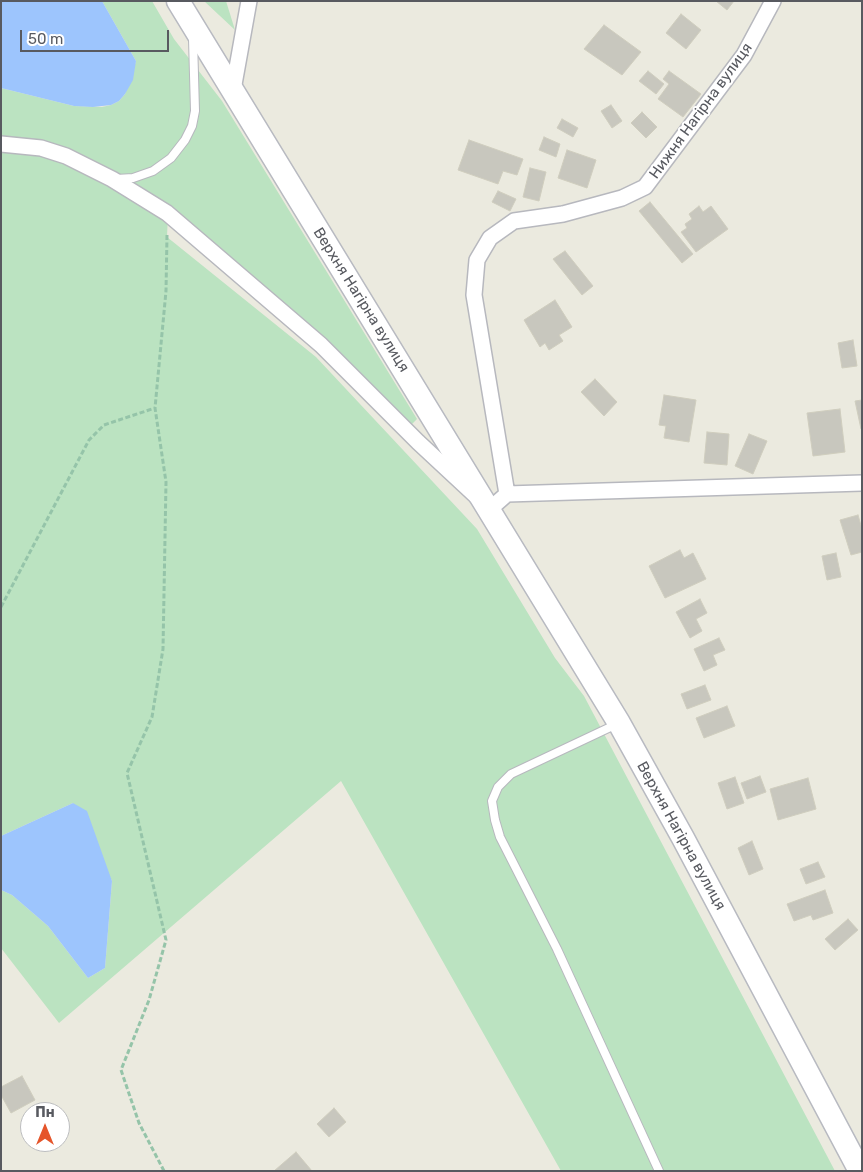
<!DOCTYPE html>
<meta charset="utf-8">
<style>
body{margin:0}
#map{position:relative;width:863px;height:1172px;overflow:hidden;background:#ebeadf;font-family:Rubik,sans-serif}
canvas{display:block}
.frame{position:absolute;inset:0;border:2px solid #585a60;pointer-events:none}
.north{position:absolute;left:20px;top:1102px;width:50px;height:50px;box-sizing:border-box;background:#fff;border:1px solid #bcbdbf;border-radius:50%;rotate:0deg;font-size:14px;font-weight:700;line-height:20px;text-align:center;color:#585a60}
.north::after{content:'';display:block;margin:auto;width:18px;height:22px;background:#e5552b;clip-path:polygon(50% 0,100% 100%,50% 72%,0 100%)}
.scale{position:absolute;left:20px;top:30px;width:149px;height:22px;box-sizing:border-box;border:2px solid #585a60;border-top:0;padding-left:6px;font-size:15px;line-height:18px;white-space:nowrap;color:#585a60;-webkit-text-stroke:4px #fff;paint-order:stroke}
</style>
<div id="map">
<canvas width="863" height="1172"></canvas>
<div class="frame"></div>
<div class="north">Пн</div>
<div class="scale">50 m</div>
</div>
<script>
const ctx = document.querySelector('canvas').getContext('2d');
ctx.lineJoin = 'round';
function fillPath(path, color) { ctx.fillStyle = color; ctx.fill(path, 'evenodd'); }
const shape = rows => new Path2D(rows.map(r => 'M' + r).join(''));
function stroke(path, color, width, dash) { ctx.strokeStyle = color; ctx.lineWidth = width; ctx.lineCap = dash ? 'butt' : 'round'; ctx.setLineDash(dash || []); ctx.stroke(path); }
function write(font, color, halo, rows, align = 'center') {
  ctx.font = font + ' Rubik,sans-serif'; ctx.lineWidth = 4; ctx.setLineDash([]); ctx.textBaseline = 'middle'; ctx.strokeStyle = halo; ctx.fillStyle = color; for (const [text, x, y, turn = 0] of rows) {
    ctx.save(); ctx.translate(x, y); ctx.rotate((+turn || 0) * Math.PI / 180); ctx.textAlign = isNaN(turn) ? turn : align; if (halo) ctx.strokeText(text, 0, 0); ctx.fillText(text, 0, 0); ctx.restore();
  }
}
fillPath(shape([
 [102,1,152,1,174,39,222,101,417,419,411,425,324,338,168,214,167,237,316,357,477,529,555,658,584,696,835,1171,561,1171,341,781,59,1023,1,948,1,890,12,895,48,926,88,978,105,968,112,881,73,803,1,836,1,88,74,106,102,107,111,105,119,101,125,94,136,61],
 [204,1,226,1,235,30]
]), '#bbe3c1');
fillPath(shape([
 [1,1,102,1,136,61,133,80,125,94,119,101,111,105,93,107,74,106,1,88],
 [73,803,87,811,112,881,105,968,88,978,48,926,12,895,1,890,1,836]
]), '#9dc5fd');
const building = shape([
 [716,1,734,1,727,10,716,1],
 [681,14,701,30,686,49,666,33,681,14],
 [604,25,641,52,622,75,584,49,604,25],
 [648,71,664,84,656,94,639,81,648,71],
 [669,71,701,94,683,117,658,99,669,84,663,79,669,71],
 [611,105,622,121,612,128,601,111,611,105],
 [642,112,657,127,646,138,631,123,642,112],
 [562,119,578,128,573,137,557,128,562,119],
 [544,137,560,144,556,157,539,150,544,137],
 [469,140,523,159,517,175,503,171,498,184,458,170,469,140],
 [567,150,596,160,587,188,558,178,567,150],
 [530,168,546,172,539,201,523,197,530,168],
 [498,191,516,199,510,211,492,202,498,191],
 [650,202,693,254,682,263,639,211,650,202],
 [699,206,703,212,711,206,728,229,696,252,681,232,687,228,685,224,692,219,689,214,699,206],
 [565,251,593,286,582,295,553,259,565,251],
 [555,300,572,327,559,335,563,341,549,350,545,343,540,347,524,320,555,300],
 [853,340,857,366,842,368,838,343,853,340],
 [595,379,617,402,604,416,581,392,595,379],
 [664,395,696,400,689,442,664,438,666,426,659,425,664,395],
 [862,400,862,429,861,429,855,401,862,400],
 [840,409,845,452,813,456,807,413,840,409],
 [707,432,729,434,727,465,704,463,707,432],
 [749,434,767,441,753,474,735,466,749,434],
 [858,515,862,529,862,552,851,555,840,520,858,515],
 [680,550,684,558,693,553,706,579,665,598,649,566,680,550],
 [836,553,841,577,827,580,822,556,836,553],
 [700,599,707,613,696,619,702,631,690,638,676,612,700,599],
 [719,638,725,650,713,655,717,665,704,671,694,649,719,638],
 [705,685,711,700,687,709,681,694,705,685],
 [727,706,735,726,704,738,696,718,727,706],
 [760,776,766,792,747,799,741,783,760,776],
 [735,777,744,803,727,809,718,783,735,777],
 [808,778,816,809,778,820,770,789,808,778],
 [752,841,763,869,749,875,738,848,752,841],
 [818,862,825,877,806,884,800,869,818,862],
 [825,890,833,913,813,920,811,915,794,921,787,904,825,890],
 [848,919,858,930,835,950,825,939,848,919],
 [22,1076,35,1100,11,1113,1,1095,1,1087,22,1076],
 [334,1108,346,1122,329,1137,317,1124,334,1108],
 [296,1152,312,1171,274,1171,296,1152]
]);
fillPath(building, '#c8c7be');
stroke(building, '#cfcdbe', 1);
const lane = shape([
 [116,179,133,178,153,171,171,158,185,140,192,126,195,111,193,39],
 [617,724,511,774,498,787,492,801,495,820,500,837,557,949,659,1171]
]);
const street = shape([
 [233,90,249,1],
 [1,144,41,148,66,156,112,179,167,213,321,345,418,442,490,509,507,494,862,483],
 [507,494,474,295,477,260,490,238,514,221,563,214,622,198,645,187,744,55,773,1]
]);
const secondary = shape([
 [178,1,619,723,683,838,860,1171]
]);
stroke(lane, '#b7b8be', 10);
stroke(street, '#b7b8be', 18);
stroke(secondary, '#b8bac1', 25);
stroke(shape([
 [1,607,89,440,104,425,155,408],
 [164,1171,139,1123,121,1070,149,1000,166,940,127,773,152,717,163,649,166,482,155,408,166,291,167,235]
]), '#95c4a9', 3, [5, 2.5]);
stroke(lane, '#fff', 8);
stroke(street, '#fff', 15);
stroke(secondary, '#fff', 22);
write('15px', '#585a60', '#fff', [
 ["Нижня Нагірна вулиця",701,111,-54],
 ["Верхня Нагірна вулиця",361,300,58],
 ["Верхня Нагірна вулиця",681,836,61]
]);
</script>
